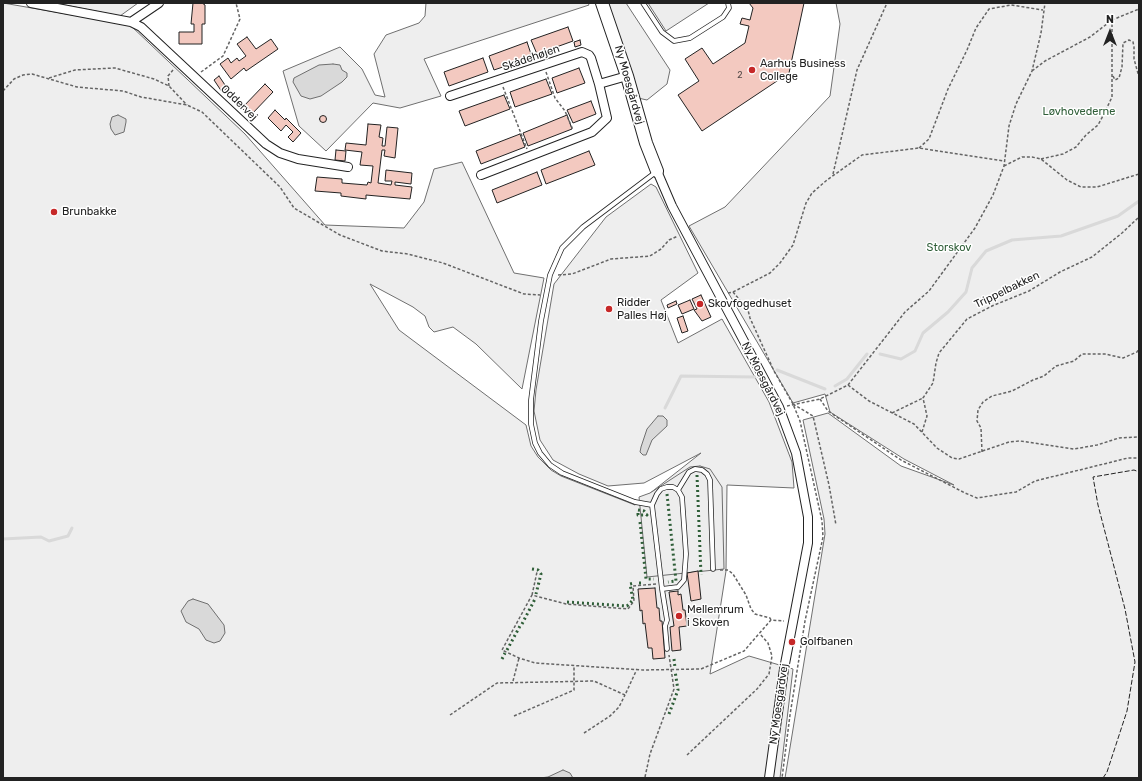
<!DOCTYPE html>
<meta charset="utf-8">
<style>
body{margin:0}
#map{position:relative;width:1142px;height:781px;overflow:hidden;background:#fff;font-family:Rubik,sans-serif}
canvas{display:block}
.frame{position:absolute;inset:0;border:4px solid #222;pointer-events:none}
.north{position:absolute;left:1090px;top:12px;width:40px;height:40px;-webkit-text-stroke:3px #fff;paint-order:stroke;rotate:0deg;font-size:11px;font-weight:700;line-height:16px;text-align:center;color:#222}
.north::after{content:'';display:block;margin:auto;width:14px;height:18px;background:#222;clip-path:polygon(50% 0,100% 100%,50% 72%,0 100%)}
</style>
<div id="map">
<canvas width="1142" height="781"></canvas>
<div class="frame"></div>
<div class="north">N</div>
</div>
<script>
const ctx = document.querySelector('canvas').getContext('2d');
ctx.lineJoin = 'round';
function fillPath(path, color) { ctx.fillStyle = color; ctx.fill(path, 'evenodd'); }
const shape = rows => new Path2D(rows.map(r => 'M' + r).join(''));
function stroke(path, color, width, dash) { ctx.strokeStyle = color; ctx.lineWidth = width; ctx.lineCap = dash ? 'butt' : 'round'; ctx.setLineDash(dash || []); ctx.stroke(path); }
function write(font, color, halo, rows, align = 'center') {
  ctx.font = font + ' Rubik,sans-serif'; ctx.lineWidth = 3; ctx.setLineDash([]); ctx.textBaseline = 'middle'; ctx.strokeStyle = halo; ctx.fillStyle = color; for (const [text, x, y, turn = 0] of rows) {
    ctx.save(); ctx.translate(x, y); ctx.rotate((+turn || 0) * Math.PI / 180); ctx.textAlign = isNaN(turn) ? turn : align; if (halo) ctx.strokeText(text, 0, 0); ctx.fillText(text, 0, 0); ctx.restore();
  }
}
const green = shape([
 [3,3,130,25,245,134,325,225,404,228,424,202,434,169,462,162,514,273,544,278,522,389,476,344,453,327,434,332,429,327,425,316,413,307,370,284,399,330,526,425,531,446,538,457,551,470,561,476,635,505,701,453,644,483,608,486,579,474,553,460,540,440,534,411,536,390,554,284,606,217,651,184,656,187,698,273,661,300,678,343,722,319,769,402,792,462,794,488,727,485,726,571,710,674,749,656,793,669,780,778,3,778,3,3],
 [55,3,138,3,120,16,55,3],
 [426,3,588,3,589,5,424,59,441,96,400,108,373,103,326,151,299,126,283,71,340,47,362,69,375,95,385,97,374,54,386,35,419,23,425,16,426,3],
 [607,3,626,3,670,70,667,84,647,100,638,98,607,3],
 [836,3,1139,3,1139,778,785,778,825,534,824,519,803,420,828,413,901,466,954,485,904,459,830,412,825,394,793,403,689,226,725,207,830,96,840,24,836,3]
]);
fillPath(green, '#eee');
stroke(green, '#6f6f6f', 1);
const parking = shape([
 [648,3,709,3,666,31,648,3],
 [700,466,710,469,722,487,724,569,647,577,639,497,650,493,690,467,700,466]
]);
fillPath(parking, '#ededed');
stroke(parking, '#6f6f6f', 1);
const water = shape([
 [333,64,340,65,342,70,347,73,347,77,342,82,321,96,310,99,301,96,293,82,294,78,319,65,333,64],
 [118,115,126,119,126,122,124,132,115,135,111,129,110,124,112,117,118,115],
 [658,416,663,416,667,420,667,426,652,440,646,455,643,455,640,452,641,447,647,429,658,416],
 [193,599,208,604,224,625,225,633,220,641,214,643,206,640,199,629,186,622,181,611,188,601,193,599],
 [563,770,570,773,573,778,540,778,548,777,563,770]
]);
fillPath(water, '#d9d9d9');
stroke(water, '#6f6f6f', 1);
stroke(shape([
 [880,354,901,359,915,351,923,333,948,312,966,292,972,268,986,251,1012,240,1061,236,1118,216,1139,201],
 [777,370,825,389],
 [835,386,847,379,867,354],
 [665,408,681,376,755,377],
 [3,539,41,537,49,541,68,536,72,528]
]), '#d9d9d9', 3);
const building = shape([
 [193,3,202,3,205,5,205,24,202,24,202,44,179,44,179,32,194,32,194,24,191,24,193,3],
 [749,3,804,3,789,73,702,131,678,95,699,81,685,59,702,48,713,64,745,43,749,26,740,24,742,18,750,20,753,8,749,3],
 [568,27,573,41,537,54,531,40,568,27],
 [247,37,256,49,271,39,278,49,246,71,244,68,231,79,220,64,228,58,231,63,237,58,239,61,246,56,237,44,247,37],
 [580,40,581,45,575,47,574,42,580,40],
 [527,42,532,57,494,70,489,56,527,42],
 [483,58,488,72,449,86,444,72,483,58],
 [579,68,585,83,557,93,552,78,579,68],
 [219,76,227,88,222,92,214,80,219,76],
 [546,79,552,94,515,107,510,92,546,79],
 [265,84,273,92,250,116,242,108,265,84],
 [504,95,510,109,465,126,459,111,504,95],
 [591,101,596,114,573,123,567,110,591,101],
 [275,110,285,120,286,118,301,133,293,142,288,137,293,132,286,125,281,131,268,118,275,110],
 [567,115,572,129,528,146,523,133,567,115],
 '319.5 119a3.5 3.5 0 1 1 7 0a3.5 3.5 0 1 1-7 0Z',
 [368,124,381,125,379,137,383,138,382,146,385,146,387,127,398,128,395,158,384,156,385,150,382,150,378,183,391,185,392,181,385,181,386,170,412,173,411,184,395,182,395,185,412,187,410,199,366,195,366,199,341,196,341,193,315,191,317,177,342,179,342,183,367,185,368,182,371,183,373,166,360,165,362,152,345,150,346,143,366,145,368,124],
 [520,134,525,147,481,164,476,151,520,134],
 [336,150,346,151,345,161,335,160,336,150],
 [589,151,595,165,546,184,541,170,589,151],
 [537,172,542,185,497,203,492,190,537,172],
 [701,295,711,317,702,321,694,310,697,309,692,299,701,295],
 [690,300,694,309,682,314,678,305,690,300],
 [676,301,677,304,668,308,667,305,676,301],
 [683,316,688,331,682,333,677,318,683,316],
 [698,571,701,599,691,601,687,573,698,571],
 [655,588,657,608,659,608,660,621,662,621,665,658,653,659,652,648,648,648,645,623,643,624,642,610,640,611,638,589,655,588],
 [678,591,678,595,681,594,683,610,685,610,687,626,679,627,681,650,672,651,670,627,674,626,669,592,678,591]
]);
fillPath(building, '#f3c9c0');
stroke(building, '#222', 1);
const lane = shape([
 [643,3,662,32,674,41,690,38,723,17,729,8,728,3],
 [678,490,689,472,695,469,702,470,707,474,710,480,713,569],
 [652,505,657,494,661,489,667,487,673,487,678,490,682,497,686,554,684,580,678,587,662,589,652,505,635,502,562,473,550,465,540,453,535,443,531,424,531,400,541,321,550,275,562,248,583,227,656,172],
 [662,589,667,620,665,626,667,649]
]);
const street = shape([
 [31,3,131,22,141,27,266,144,280,153,298,159,348,167],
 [131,22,159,3],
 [450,96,582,52,589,55,591,58,599,84,627,76],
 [657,171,672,206,779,407,796,453,808,517,808,543,784,669,769,778],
 [481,175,592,132,607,118,599,84]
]);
const secondary = shape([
 [602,3,627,76,646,143,657,171]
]);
stroke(lane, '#222', 5.5);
stroke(street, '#222', 10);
stroke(secondary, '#222', 14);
stroke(shape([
 [1032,71,1045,61,1090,37,1112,20,1139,9],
 [201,72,223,56,240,19,236,3],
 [546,72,555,98,565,111,573,130],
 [1113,76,1115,80,1119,78,1122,67,1123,43,1129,40,1133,42,1134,47,1134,59,1139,77],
 [49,78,75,70,115,68,154,79,169,86,187,105],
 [169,86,168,76,173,70],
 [503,87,527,149],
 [3,91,14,79,23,75,32,74,77,87,123,91,141,97,187,105,202,112,280,187,294,208,340,235,382,251,408,254,443,263,524,294,540,295],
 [919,148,929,139,948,89,967,50,976,28,989,9,1011,5,1043,10],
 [1041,159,1063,154,1076,147,1086,135,1098,125,1104,114,1112,97,1112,20],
 [1004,166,1022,157,1032,157,1041,159,1067,180,1081,187,1097,187,1139,174],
 [833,174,857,70,887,3],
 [558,275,572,274,611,259,650,256,661,249,669,240,678,236],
 [733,292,770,273,780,263,793,245,806,203,812,193,827,180,862,155,919,148,1004,161],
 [728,293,733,292,748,310,750,318,774,371,793,404,800,421,822,521,823,537,805,621,790,715,782,778],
 [848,385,869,401,914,424,937,448,952,458,959,459,1009,442,1020,441,1074,449,1097,445,1119,438,1139,437],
 [820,399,828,411,901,460,965,493,977,498,1016,492,1035,481,1128,458,1139,458],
 [793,404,813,416,829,485,836,525],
 [787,406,820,399,848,385,905,312,929,291,975,228,993,195,1004,166,1009,126,1016,104,1032,71,1041,33,1045,3],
 [892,413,923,398],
 [922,432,927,416,923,398,933,383,936,363,939,353,967,319,992,306,1029,291,1060,272,1092,257,1122,233,1139,217],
 [982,452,981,428,977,421,978,410,983,402,992,396,1012,391,1033,380,1044,376,1056,366,1074,361,1082,354,1105,354,1123,358,1137,352,1139,348],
 [720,570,728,570,733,574,746,595,751,609,755,614,770,618,771,620],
 [656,584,633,586,634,601,628,609,566,604,532,595,502,650,519,658,535,663,643,670,701,669,744,651,771,620,784,621],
 [532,595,537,572],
 [513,681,519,658],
 [450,715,497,683,594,681,625,695,637,669],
 [514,716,574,690,574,666],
 [584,733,610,716,619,707,625,695],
 [687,755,757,689,769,674,772,656,768,643,760,634],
 [645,777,650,754,674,689,669,655]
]), '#646464', 1.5, [3, 2]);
stroke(lane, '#fff', 4);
stroke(street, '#fff', 8);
stroke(secondary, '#fff', 12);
stroke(shape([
 [697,475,701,575],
 [667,494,676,581,668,582],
 [638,510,644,511,647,515,638,515,638,510],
 [640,522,646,579,654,579],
 [532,569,538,570,541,574,536,594],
 [639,583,644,583],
 [567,602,627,606,633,600,630,584,634,583],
 [522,624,535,599],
 [507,650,520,626],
 [502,659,505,653],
 [674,659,675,668],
 [669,714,678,690,675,671]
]), '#2f5e38', 3, [2, 3]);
stroke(shape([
 [1103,778,1107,772,1127,711,1135,662,1125,609,1098,505,1093,477,1134,470,1139,472]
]), '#222', 1, [5, 2]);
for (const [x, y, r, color] of [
 [752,70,4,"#c62828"],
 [54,212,4,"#c62828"],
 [700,304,4,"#c62828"],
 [609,309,4,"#c62828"],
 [679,616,4,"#c62828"],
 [792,642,4,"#c62828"]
]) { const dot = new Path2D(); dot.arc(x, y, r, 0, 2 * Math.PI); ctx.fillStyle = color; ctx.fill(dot); stroke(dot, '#fff', 1.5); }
write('9px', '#564c4a', null, [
 ["2",740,75]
]);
write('11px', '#222', '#fff', [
 ["Skådehøjen",531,58,-19],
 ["Ny Moesgårdvej",629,85,74],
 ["Oddervej",239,103,44],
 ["Trippelbakken",1007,290,-26],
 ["Ny Moesgårdvej",763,379,63],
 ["Ny Moesgårdvej",779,704,-82]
]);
write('11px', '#222', '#fff', [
 ["Aarhus Business",760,64],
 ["College",760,77],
 ["Brunbakke",62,212],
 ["Ridder",617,303],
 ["Palles Høj",617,316],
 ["Skovfogedhuset",708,304],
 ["Mellemrum",687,610],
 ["i Skoven",687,623],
 ["Golfbanen",800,642]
], 'left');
write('11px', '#2f5e38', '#fff', [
 ["Løvhovederne",1079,112],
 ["Storskov",949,248]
]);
</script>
